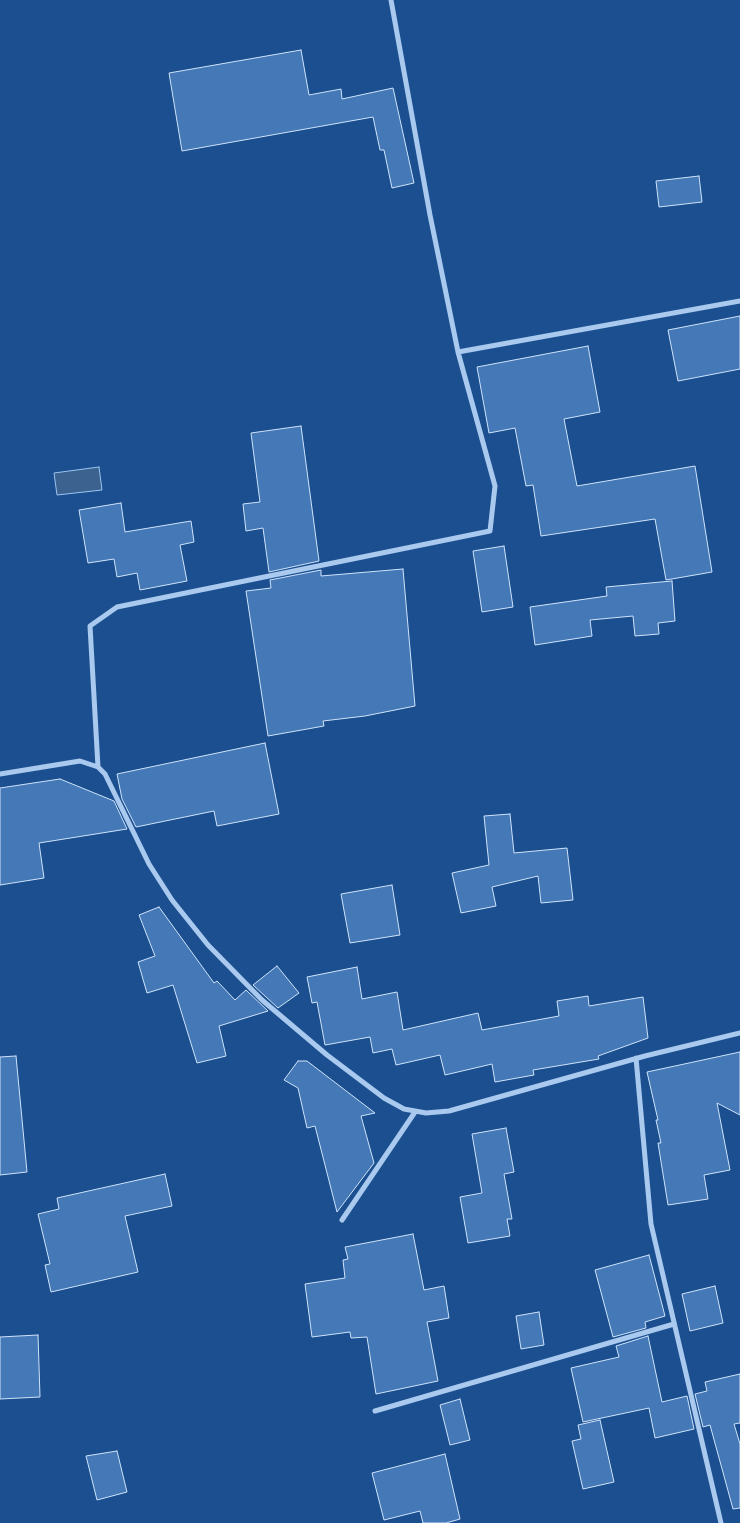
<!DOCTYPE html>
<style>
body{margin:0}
canvas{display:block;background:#1b4f8f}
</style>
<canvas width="740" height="1523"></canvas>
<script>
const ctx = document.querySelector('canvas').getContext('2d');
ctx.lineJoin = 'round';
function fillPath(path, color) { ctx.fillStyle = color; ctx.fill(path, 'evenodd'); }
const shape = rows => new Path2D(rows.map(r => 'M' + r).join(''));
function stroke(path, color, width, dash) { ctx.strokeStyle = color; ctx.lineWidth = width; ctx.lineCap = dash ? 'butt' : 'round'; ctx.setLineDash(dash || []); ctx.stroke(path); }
const water = shape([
 [99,467,102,490,57,495,54,473,99,467]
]);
fillPath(water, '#3c6290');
stroke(water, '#9cc4f0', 1);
const building = shape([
 [301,50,309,95,341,89,342,99,393,88,414,183,392,188,384,150,380,150,373,117,182,151,169,73,301,50],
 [699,176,702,202,659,207,656,181,699,176],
 [740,316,740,369,678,381,668,330,740,316],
 [588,346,600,412,564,419,577,486,695,466,712,572,666,580,655,519,541,536,533,485,526,486,515,428,489,433,477,367,588,346],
 [301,426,319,561,269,572,263,528,246,531,243,504,260,502,251,433,301,426],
 [121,503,125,532,191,521,194,542,180,545,187,581,140,590,137,573,117,577,114,559,88,563,79,510,121,503],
 [504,546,513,607,482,612,473,551,504,546],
 [403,569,415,706,365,716,323,721,324,726,268,736,246,591,271,588,270,580,321,570,321,576,403,569],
 [672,581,675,621,658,623,659,634,635,636,633,616,590,620,592,636,535,645,530,607,607,596,606,587,672,581],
 [265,743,279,814,217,826,214,811,136,827,122,799,117,774,265,743],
 [60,779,114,801,127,829,39,843,44,878,0,885,0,788,60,779],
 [510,814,514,853,567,848,573,900,541,903,538,876,492,887,496,906,461,913,452,873,489,865,484,816,510,814],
 [392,885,400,935,350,943,341,894,392,885],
 [159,907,214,983,217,981,235,1000,246,990,268,1011,219,1026,226,1056,197,1063,173,985,147,993,138,962,155,956,139,915,159,907],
 [277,966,299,993,278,1008,253,985,277,966],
 [357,967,362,999,397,992,403,1030,478,1013,482,1030,559,1016,557,1001,588,996,589,1006,643,997,648,1038,598,1056,599,1059,533,1070,534,1075,495,1082,492,1064,445,1075,440,1055,396,1065,392,1049,373,1053,370,1037,325,1045,317,1002,312,1003,307,977,357,967],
 [740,1052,740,1115,717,1103,730,1170,704,1175,708,1199,668,1205,658,1143,661,1143,656,1120,658,1120,647,1072,740,1052],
 [16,1056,27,1172,0,1175,0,1057,16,1056],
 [298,1061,307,1061,375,1113,361,1116,374,1163,337,1212,315,1126,307,1128,298,1088,284,1080,298,1061],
 [506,1128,514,1172,504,1174,512,1219,507,1219,510,1236,468,1243,460,1197,482,1193,472,1134,506,1128],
 [165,1174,172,1206,125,1216,138,1272,51,1292,45,1265,50,1264,38,1214,59,1209,57,1198,165,1174],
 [413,1234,424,1290,444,1286,449,1318,427,1322,438,1381,376,1394,367,1337,351,1338,350,1332,312,1337,305,1284,345,1278,343,1260,348,1259,345,1247,413,1234],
 [649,1255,665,1316,645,1322,646,1328,613,1337,595,1270,649,1255],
 [715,1286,723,1323,690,1331,682,1294,715,1286],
 [539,1312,544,1345,521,1349,516,1316,539,1312],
 [38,1335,40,1397,0,1399,0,1337,38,1335],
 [648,1336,662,1402,687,1396,694,1429,655,1438,649,1408,583,1422,571,1368,619,1357,616,1346,648,1336],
 [740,1374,740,1423,734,1424,740,1444,740,1508,733,1509,710,1425,703,1427,695,1394,707,1391,705,1382,740,1374],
 [460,1399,470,1440,450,1445,440,1405,460,1399],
 [600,1420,614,1482,583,1489,572,1441,581,1439,578,1425,600,1420],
 [117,1451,127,1492,97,1500,86,1456,117,1451],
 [445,1454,460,1519,446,1523,423,1523,420,1511,384,1520,372,1473,445,1454]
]);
fillPath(building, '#4478b7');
stroke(building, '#cfe3fa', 1);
stroke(shape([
 [391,0,430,215,458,352],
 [98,767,90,626,117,607,490,531,495,486,458,352,740,301],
 [0,774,80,761,98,767,105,774,149,864,172,900,208,945,262,1000,327,1055,384,1098,404,1109,426,1113,449,1111,645,1056,740,1033],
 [636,1058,651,1224,721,1523],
 [342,1220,415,1112],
 [375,1411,674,1324]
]), '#a9c9ee', 5);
</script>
